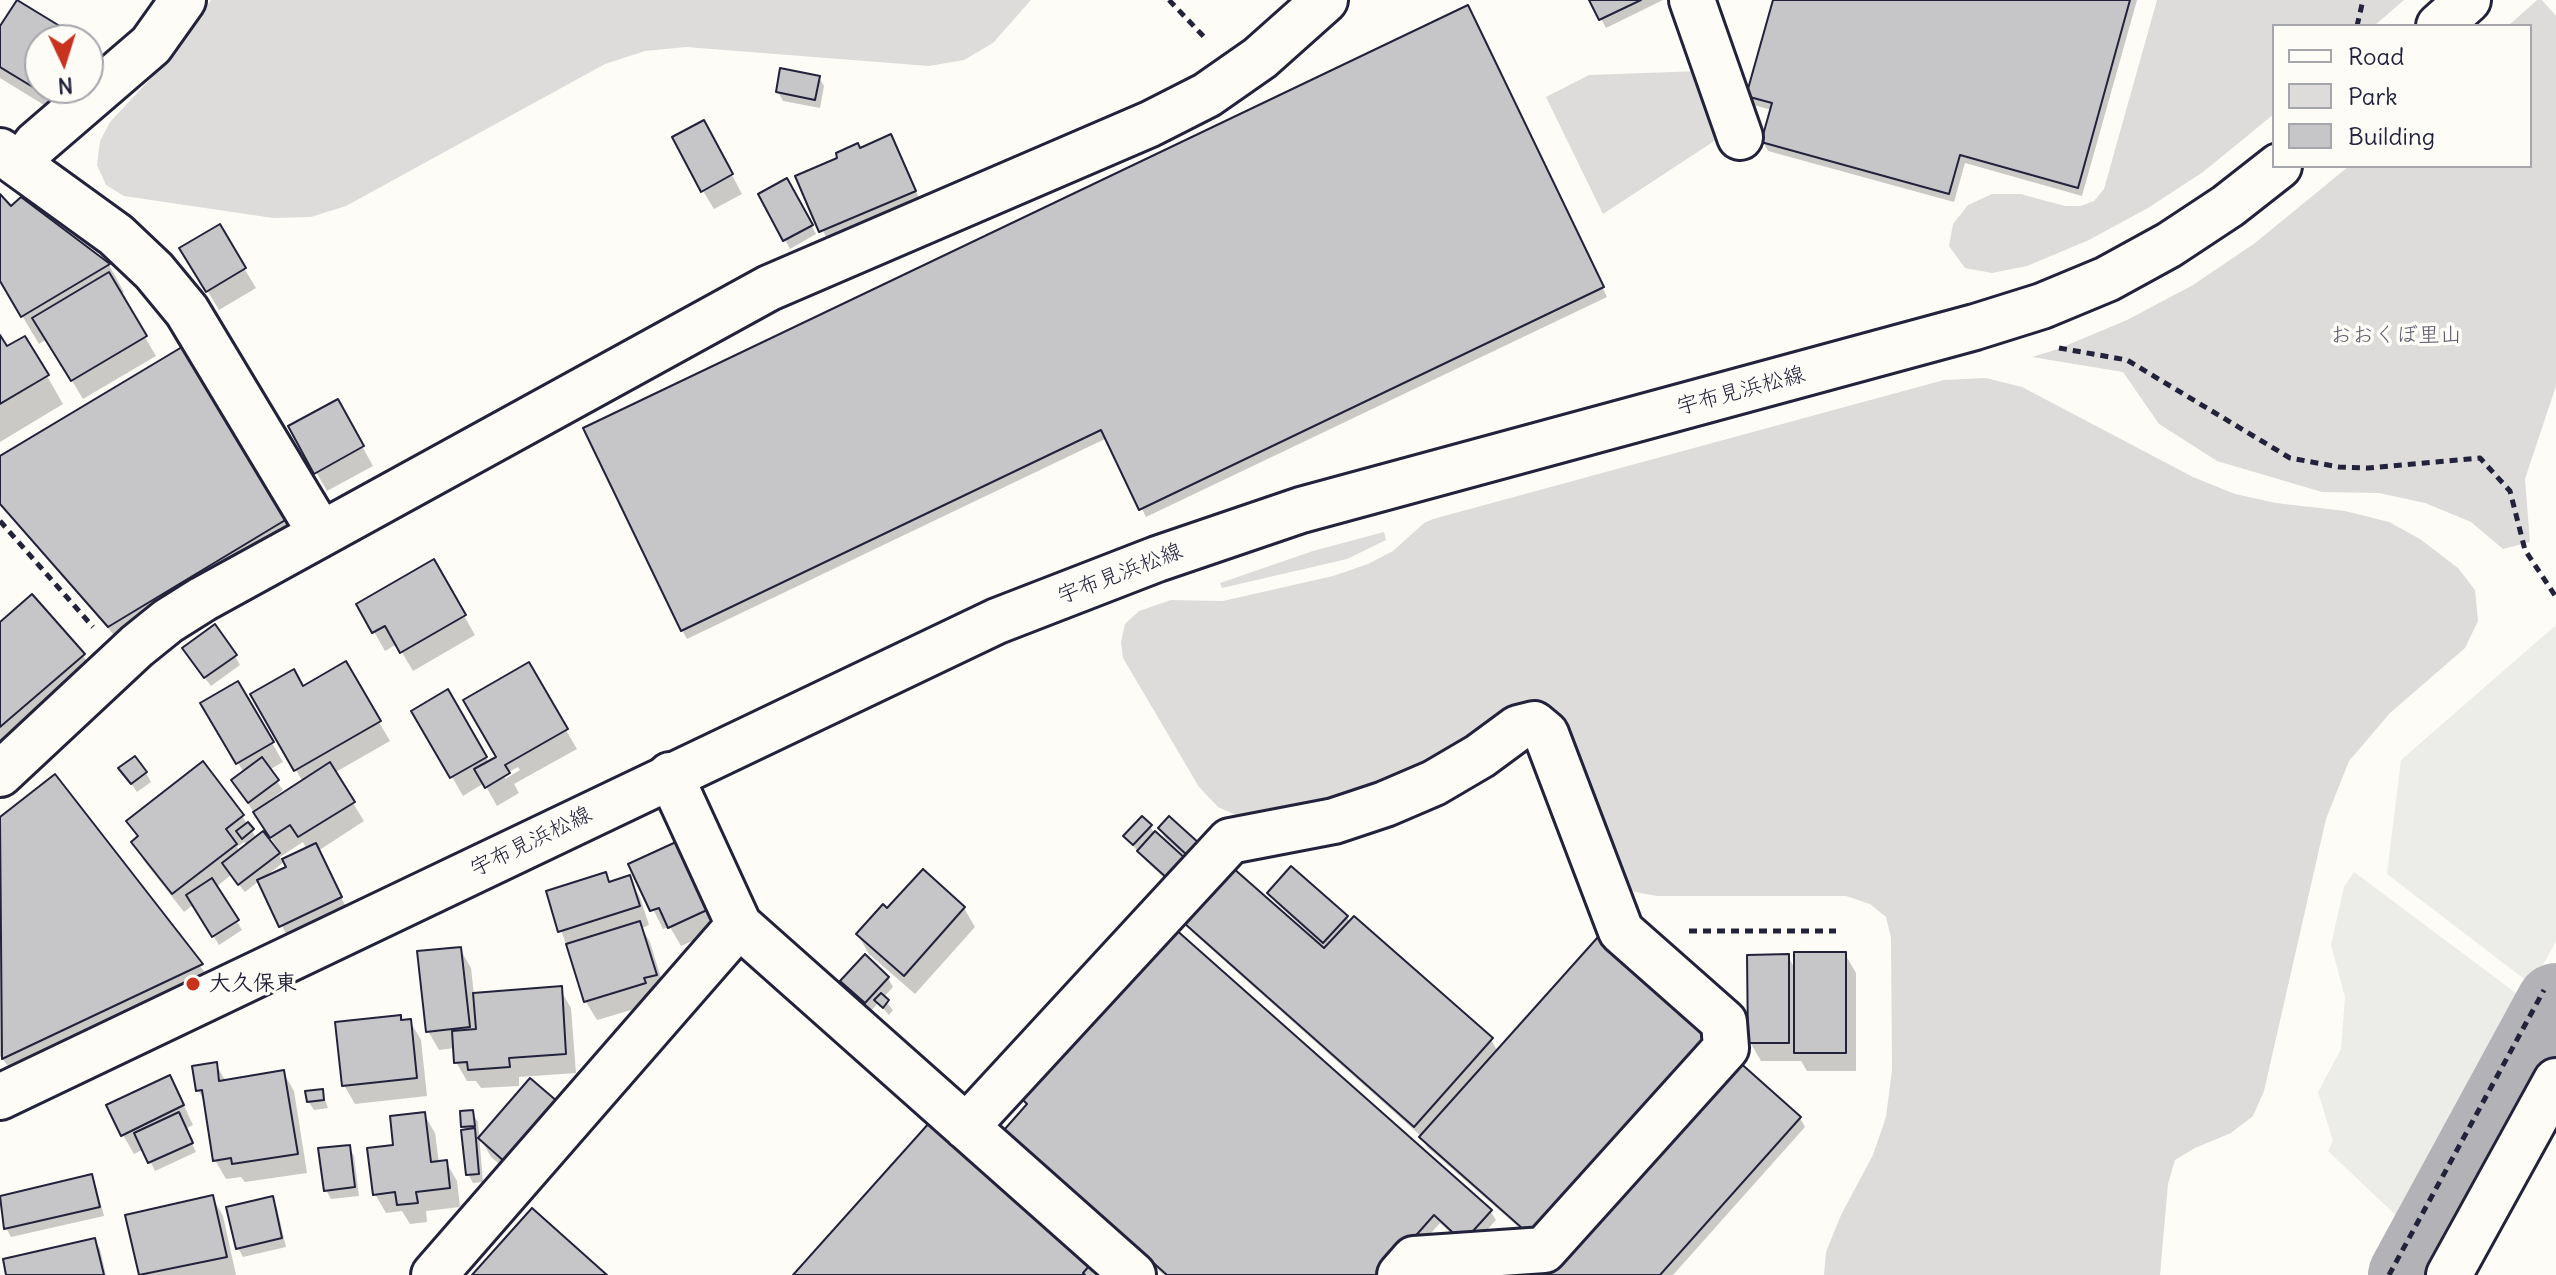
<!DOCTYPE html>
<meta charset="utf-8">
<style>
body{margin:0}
#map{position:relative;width:2556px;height:1275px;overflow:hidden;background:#fdfcf7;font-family:Delius,sans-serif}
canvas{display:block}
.legend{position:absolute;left:2272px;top:24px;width:260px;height:144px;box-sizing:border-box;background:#fdfcf7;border:2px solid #a5a5ac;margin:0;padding:10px 14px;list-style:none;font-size:24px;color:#22223b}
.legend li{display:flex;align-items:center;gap:16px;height:40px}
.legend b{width:40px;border:2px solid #a5a5ac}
.north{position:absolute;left:24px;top:24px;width:80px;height:80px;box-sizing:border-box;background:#fdfcf7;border:2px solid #a5a5ac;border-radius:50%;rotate:176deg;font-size:22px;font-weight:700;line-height:32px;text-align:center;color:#22223b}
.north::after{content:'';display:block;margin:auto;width:28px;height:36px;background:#c8321e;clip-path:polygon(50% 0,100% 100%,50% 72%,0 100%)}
</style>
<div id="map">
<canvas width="2556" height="1275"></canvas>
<ul class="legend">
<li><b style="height:10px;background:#fdfcf7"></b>Road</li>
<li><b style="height:22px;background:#dddcdb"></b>Park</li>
<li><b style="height:22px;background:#c6c6c8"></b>Building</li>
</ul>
<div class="north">N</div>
</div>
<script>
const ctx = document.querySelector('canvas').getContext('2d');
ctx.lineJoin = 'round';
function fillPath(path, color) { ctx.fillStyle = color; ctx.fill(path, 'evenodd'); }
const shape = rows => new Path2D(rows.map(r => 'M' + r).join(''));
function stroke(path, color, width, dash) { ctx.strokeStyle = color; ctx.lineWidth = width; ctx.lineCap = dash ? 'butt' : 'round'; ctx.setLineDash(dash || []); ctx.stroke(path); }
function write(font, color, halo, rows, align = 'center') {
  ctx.font = font + ' Delius,"Klee One",sans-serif'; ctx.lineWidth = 7; ctx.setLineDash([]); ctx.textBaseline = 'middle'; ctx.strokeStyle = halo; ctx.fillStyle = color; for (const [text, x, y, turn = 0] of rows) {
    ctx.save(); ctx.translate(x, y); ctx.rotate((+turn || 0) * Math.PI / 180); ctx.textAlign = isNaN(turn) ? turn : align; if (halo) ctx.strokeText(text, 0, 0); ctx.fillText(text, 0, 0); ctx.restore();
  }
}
fillPath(shape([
 [2556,625,2556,941,2532,985,2387,874,2401,760],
 [2354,872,2524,999,2403,1222,2328,1151,2333,1141,2318,1092,2341,1049,2345,997,2331,945,2344,887]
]), '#ecece9');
fillPath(shape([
 [211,0,1031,0,993,43,964,60,929,66,686,47,645,51,605,64,346,206,311,217,273,218,124,196,106,185,97,165,100,141,110,122,168,60],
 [2157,0,2404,0,2374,26,2274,26,2274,114,2203,172,2148,208,2089,240,2027,266,1992,273,1965,268,1949,246,1953,224,1968,205,1992,194,2020,194,2065,206,2081,206,2094,201,2104,189],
 [2537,0,2542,0,2556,16,2556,386,2525,479,2530,542,2503,549,2471,522,2425,503,2379,493,2322,492,2217,461,2159,424,2123,372,2032,357,2058,349,2127,320,2193,285,2255,243,2349,166,2530,166,2530,26,2508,26],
 [1700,71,1722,136,1603,214,1546,97,1589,75],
 [1986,378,2022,387,2193,477,2235,494,2276,503,2345,511,2389,522,2420,539,2458,568,2475,590,2478,621,2465,648,2390,713,2349,761,2326,819,2264,1091,2253,1116,2231,1133,2195,1148,2175,1160,2168,1184,2160,1275,1824,1275,1826,1252,1841,1215,1873,1155,1886,1117,1892,1070,1891,938,1886,917,1870,904,1846,896,1657,896,1635,892,1619,880,1557,727,1380,792,1247,820,1218,807,1199,787,1123,658,1121,642,1125,624,1139,611,1171,600,1223,601,1333,576,1368,564,1393,551,1424,523,1433,519,1944,380],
 [1384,532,1386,540,1347,559,1222,588,1220,583,1313,551]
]), '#dddcdb');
fillPath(shape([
 [1591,0,1663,0,1606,28],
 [1775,0,2137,0,2082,196,1965,163,1954,202,1768,151,1763,142,1772,110,1753,105,1748,96],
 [18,2,78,40,40,40,40,88,73,88,57,113,0,78,0,30],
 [1472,16,1607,297,1146,517,1107,438,687,639,682,630],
 [819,77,824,86,820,108,783,101,778,92],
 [890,137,925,210,832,250,798,177],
 [714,141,742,194,714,209,703,191],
 [787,180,816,234,790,249,760,194],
 [0,197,11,209,22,200,109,265,124,292,120,295,156,356,83,399,47,339,39,344,0,279],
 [219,227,256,288,219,310,193,267],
 [0,338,6,349,47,376,63,404,0,442],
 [181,349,290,529,114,635,0,505,0,458],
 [337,401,373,466,327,491,290,427],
 [433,562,475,635,413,671,397,644,385,651,359,605],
 [0,625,83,655,99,683,0,779],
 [235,656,240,665,211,686,189,657],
 [345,664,390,741,334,773,364,821,318,851,351,917,292,945,259,881,245,892,231,875,216,887,242,930,219,945,194,904,184,912,144,861,133,842,138,838,129,821,242,816,257,839,275,851,278,849,239,790,244,773,203,703,238,684,283,762,269,770,283,790,270,800,272,802,303,782,252,695,303,689],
 [244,842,248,846,240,852,237,847],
 [303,842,307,850,282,862,280,857],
 [285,861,289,867,266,876],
 [528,665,577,749,514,784,519,793,497,806,484,783,463,796,414,711,448,692,489,763,499,757],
 [518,767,520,770,505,779,505,774],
 [121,769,146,773,151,782,137,792],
 [55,777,206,974,9,1067,0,1056,0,819],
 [1169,819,1195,865,1165,838,1160,829],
 [1150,826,1154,833,1174,887,1145,860,1125,836],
 [675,845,717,930,681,946,670,927,663,929,631,865],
 [605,874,611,884,629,878,640,897,649,925,642,928,650,942,666,994,655,1003,597,1020,586,1002,548,892],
 [1270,893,1347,917,1350,923,1491,1040,1498,1052,1537,1243,1427,1147,1422,1137,1192,932,1187,923,1309,938,1311,935,1275,902],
 [964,908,975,927,915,994,869,954,858,935,888,911],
 [460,949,471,968,474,995,560,989,571,1008,576,1073,519,1077,519,1086,481,1088,476,1081,467,1081,456,1062,455,1048,439,1050,428,1031],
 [1845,954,1856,973,1856,1071,1807,1071,1801,1061,1761,1061,1750,1042,1788,956,1796,971],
 [888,978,893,987,883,998,893,1010,889,1015,878,1003,871,1011,848,990,843,981],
 [400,1017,403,1022,410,1021,421,1040,427,1096,355,1104,344,1085],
 [216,1064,226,1082,283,1072,294,1091,307,1173,245,1182,241,1177,226,1179,215,1160,207,1105,198,1090],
 [322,1091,328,1108,314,1110,308,1101],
 [180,1097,193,1125,185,1129,196,1152,155,1171,144,1149,134,1154,123,1135],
 [1023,1098,1490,1211,1496,1220,1469,1250,1440,1223,1394,1275,1164,1275,1012,1140,1006,1131,1028,1106],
 [556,1104,517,1179,491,1157,480,1138],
 [472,1113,478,1122,483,1182,473,1183,468,1174,466,1131,463,1126],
 [424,1114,435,1133,439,1163,446,1162,457,1181,460,1207,426,1211,427,1222,410,1224,402,1211,386,1213,375,1194,395,1146],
 [1800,1118,1805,1127,1673,1275,1548,1275],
 [349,1147,354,1156,359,1196,331,1199,326,1190],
 [91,1177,96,1186,104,1216,11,1237,6,1228,0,1198],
 [212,1197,223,1216,236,1275,141,1275,127,1217],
 [272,1199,277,1208,286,1247,243,1257,238,1248],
 [94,1240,100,1249,106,1275,8,1275],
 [1089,1266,1094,1275,795,1275]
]), '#0003');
stroke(shape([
 [2408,1275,2556,1003]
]), '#b2b2b7', 80);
const building = shape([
 [17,0,81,39,40,40,40,88,50,88,46,95,0,67,0,26,17,0],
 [1589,0,1641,0,1599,20,1589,0],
 [1773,0,2130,0,2078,188,1960,155,1949,194,1761,142,1772,103,1746,96,1773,0],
 [1468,5,1604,287,1139,510,1101,430,681,631,583,428,1468,5],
 [780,68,820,76,815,100,776,92,780,68],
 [704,120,733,174,701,192,672,137,704,120],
 [891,134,916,191,819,232,795,176,837,158,836,153,858,143,860,148,891,134],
 [787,178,813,225,783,241,758,194,787,178],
 [0,194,11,206,21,197,110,264,21,317,0,281,0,194],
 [220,224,246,268,206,292,179,248,220,224],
 [109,272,147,336,71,381,32,318,109,272],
 [0,335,7,346,25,336,49,375,0,404,0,335],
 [182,347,287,519,108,627,0,504,0,456,182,347],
 [338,399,364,446,314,474,288,426,338,399],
 [434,559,466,615,400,653,385,626,372,633,356,604,434,559],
 [32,594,85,654,0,727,0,622,32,594],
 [215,624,237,655,204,678,182,648,215,624],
 [346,661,381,721,294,771,250,694,294,669,303,686,346,661],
 [529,662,568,729,505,765,510,773,485,788,474,769,496,757,463,700,529,662],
 [238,681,274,742,236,764,200,703,238,681],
 [448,689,487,757,450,778,411,711,448,689],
 [135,756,147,772,131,784,118,768,135,756],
 [262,757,279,780,248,803,231,780,262,757],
 [203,761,244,815,226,829,237,844,172,894,131,842,138,836,126,821,203,761],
 [330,762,355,802,298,837,290,825,270,838,253,812,330,762],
 [55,774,203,964,2,1059,0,817,55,774],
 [1142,816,1152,825,1133,845,1123,836,1142,816],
 [1169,816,1200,844,1189,857,1158,828,1169,816],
 [248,822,254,829,242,839,236,831,248,822],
 [263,831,280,853,238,885,222,863,263,831],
 [1155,831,1186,859,1168,879,1137,851,1155,831],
 [676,842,707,910,668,928,659,908,650,911,628,864,676,842],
 [316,843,342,897,279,927,257,880,286,867,282,859,316,843],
 [1291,866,1348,916,1323,943,1267,893,1291,866],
 [1233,868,1324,948,1354,916,1493,1038,1414,1127,1184,923,1233,868],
 [923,869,965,907,904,976,856,934,883,904,887,908,923,869],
 [606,872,609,882,630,875,640,906,558,932,546,891,606,872],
 [212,878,239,920,212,937,186,895,212,878],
 [640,921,657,975,644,978,646,983,584,1002,566,944,640,921],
 [1174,928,1492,1210,1463,1242,1434,1215,1381,1275,1167,1275,1004,1130,1027,1104,1021,1098,1174,928],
 [1598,937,1709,1037,1531,1236,1419,1137,1598,937],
 [461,947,470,1027,426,1032,417,951,461,947],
 [1794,952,1846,952,1846,1053,1794,1053,1794,952],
 [865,954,889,977,865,1003,840,981,865,954],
 [1789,954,1789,1043,1748,1043,1747,955,1789,954],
 [562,986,566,1054,509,1058,510,1067,468,1070,467,1062,454,1063,452,1031,476,1029,473,993,562,986],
 [881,993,889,1000,883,1008,874,1000,881,993],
 [401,1015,401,1020,411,1019,417,1078,342,1086,335,1022,401,1015],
 [1737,1060,1801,1117,1660,1275,1545,1275,1737,1060],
 [217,1062,219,1081,284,1070,298,1154,232,1164,231,1158,213,1161,202,1090,196,1091,192,1066,217,1062],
 [170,1075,184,1105,121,1136,106,1105,170,1075],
 [530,1078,558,1102,505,1162,478,1138,530,1078],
 [323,1089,324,1100,307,1102,305,1091,323,1089],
 [473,1110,475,1126,461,1127,460,1111,473,1110],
 [179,1112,193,1143,148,1163,134,1133,179,1112],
 [425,1112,431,1162,447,1160,450,1188,416,1192,418,1203,397,1205,395,1192,373,1195,367,1148,393,1145,390,1116,425,1112],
 [930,1122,1090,1265,1083,1273,1085,1275,793,1275,930,1122],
 [475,1128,479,1174,466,1175,461,1130,475,1128],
 [350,1145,355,1187,324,1191,318,1148,350,1145],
 [92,1174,100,1207,4,1229,0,1196,92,1174],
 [213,1195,227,1257,139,1275,125,1215,213,1195],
 [273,1196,282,1238,236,1249,226,1207,273,1196],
 [532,1208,607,1275,472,1275,532,1208],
 [95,1238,104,1275,6,1275,3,1259,95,1238]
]);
fillPath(building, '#c6c6c8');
stroke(building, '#22223b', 2);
const street = shape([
 [1692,0,1740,137],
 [0,151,116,235,154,271,187,311,321,534],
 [20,165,36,144,151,45,183,0],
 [0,774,137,646,168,621,203,599,769,288,1150,124,1207,95,1260,58,1325,0],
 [670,775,739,925,1133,1275],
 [966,1127,1230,841,1334,821,1385,804,1434,783,1480,756,1518,728,1534,724,1546,734,1621,931,1724,1022,1726,1048,1544,1250,1414,1259,1400,1275],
 [434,1275,739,925],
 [2449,1275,2556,1081]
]);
const secondary = shape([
 [2439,26,2468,0],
 [0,1097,997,621,1157,559,1301,510,1975,327,2042,306,2107,279,2169,245,2228,206,2279,166]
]);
stroke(street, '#22223b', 50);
stroke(secondary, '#22223b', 50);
stroke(shape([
 [1169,0,1207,40],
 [2357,26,2363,0],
 [2059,348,2127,360,2290,458,2339,467,2368,468,2480,458,2510,491,2525,550,2556,597],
 [0,521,93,627],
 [1689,931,1836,931],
 [2389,1275,2544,990]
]), '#22223b', 5, [8, 6]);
stroke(street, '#fdfcf7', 44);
stroke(secondary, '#fdfcf7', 44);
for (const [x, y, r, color] of [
 [193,984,8,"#c8321e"]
]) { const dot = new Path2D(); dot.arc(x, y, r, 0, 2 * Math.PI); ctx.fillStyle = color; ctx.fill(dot); stroke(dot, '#fdfcf7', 3); }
write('22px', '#5a5a6b', '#fdfcf7', [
 ["おおくぼ里山",2396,336]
]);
write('22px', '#22223b', '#fdfcf7', [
 ["宇布見浜松線",1741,391,-15],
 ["宇布見浜松線",1120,574,-21],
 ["宇布見浜松線",531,842,-26]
]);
write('bold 22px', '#22223b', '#fdfcf7', [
 ["大久保東",209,984]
], 'left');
</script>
